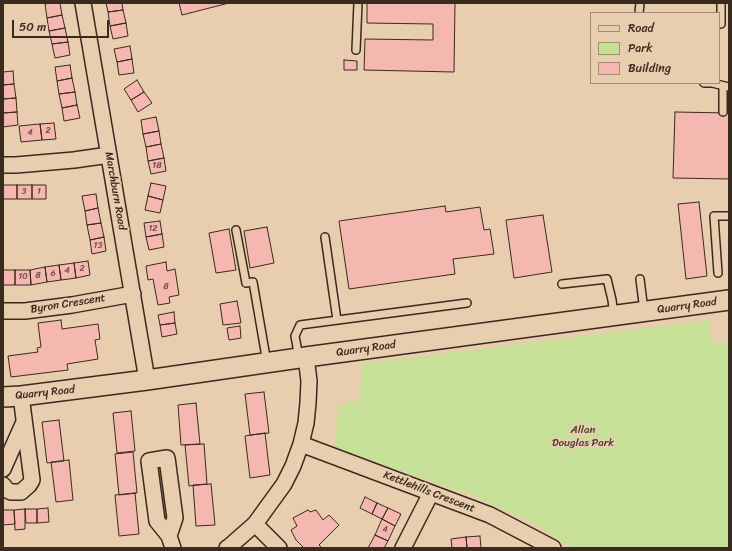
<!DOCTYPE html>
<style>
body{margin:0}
#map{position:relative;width:732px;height:551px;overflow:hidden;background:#e8cdaf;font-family:Sriracha,sans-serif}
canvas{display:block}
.frame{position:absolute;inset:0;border:4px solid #3b2a1e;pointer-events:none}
.legend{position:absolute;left:590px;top:12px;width:130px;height:72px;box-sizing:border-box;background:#e8cdaf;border:1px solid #a38c75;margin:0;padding:5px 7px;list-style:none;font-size:12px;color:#3b2a1e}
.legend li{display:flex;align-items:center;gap:8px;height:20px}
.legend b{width:20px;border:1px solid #a38c75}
.scale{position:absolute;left:12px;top:20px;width:97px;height:18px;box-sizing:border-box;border:2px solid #3b2a1e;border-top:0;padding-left:5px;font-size:12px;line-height:14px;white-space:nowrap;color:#3b2a1e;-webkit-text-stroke:3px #e8cdaf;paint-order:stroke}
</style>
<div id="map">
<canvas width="732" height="551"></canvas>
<div class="frame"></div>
<ul class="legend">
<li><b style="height:5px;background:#e8cdaf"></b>Road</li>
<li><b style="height:11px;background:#c6e197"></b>Park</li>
<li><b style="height:11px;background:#f4b8b1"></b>Building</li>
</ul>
<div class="scale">50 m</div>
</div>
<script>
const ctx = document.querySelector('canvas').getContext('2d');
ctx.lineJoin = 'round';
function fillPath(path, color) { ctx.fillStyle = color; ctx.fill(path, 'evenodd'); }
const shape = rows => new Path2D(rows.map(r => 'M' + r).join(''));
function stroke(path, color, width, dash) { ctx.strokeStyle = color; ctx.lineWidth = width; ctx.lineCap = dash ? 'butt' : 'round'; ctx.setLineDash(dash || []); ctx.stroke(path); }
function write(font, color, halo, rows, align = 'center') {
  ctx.font = font + ' Sriracha,sans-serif'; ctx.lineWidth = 4; ctx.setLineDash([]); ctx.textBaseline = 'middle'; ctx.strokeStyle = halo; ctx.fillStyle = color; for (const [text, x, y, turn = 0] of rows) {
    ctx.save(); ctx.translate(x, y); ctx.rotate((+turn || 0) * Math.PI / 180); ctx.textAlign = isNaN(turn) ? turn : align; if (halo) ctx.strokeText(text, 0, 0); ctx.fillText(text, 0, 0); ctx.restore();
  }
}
fillPath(shape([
 [709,320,712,343,729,341,729,548,572,548,538,526,472,495,437,484,356,455,335,449,338,404,348,405,348,401,359,402,363,364]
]), '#c6e197');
const building = shape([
 [51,3,60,3,62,15,47,18,45,4,51,3],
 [106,3,122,3,123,10,108,12,106,3],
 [179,3,229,3,182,15,179,3],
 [367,3,455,3,454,72,364,70,365,39,433,40,433,24,367,23,367,3],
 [123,10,126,23,110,26,108,12,123,10],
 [62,15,65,28,49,31,47,18,62,15],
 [126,23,128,36,113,39,110,26,126,23],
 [65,28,68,42,52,44,49,31,65,28],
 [68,42,70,55,55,58,52,44,68,42],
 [130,46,132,59,117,62,114,49,130,46],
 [132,59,134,73,119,75,117,62,132,59],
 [344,60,357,61,357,70,344,70,344,60],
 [70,65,72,78,57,81,55,67,70,65],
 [13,71,14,84,3,85,3,72,13,71],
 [72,78,75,92,59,94,57,81,72,78],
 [137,80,144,92,131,100,124,89,137,80],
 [14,84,16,98,3,99,3,85,14,84],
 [75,92,77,105,62,108,59,94,75,92],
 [144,92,152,103,138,112,131,100,144,92],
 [16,98,17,112,3,113,3,99,16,98],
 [77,105,80,118,64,121,62,108,77,105],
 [17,112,18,125,3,127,3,113,17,112],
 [675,112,729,113,729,179,673,178,675,112],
 [156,117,159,131,143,134,141,120,156,117],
 [54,123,56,139,42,140,40,124,54,123],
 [40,124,42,140,21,142,19,126,40,124],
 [159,131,161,144,146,147,143,134,159,131],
 [161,144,164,158,148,161,146,147,161,144],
 [164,158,166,171,151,174,148,161,164,158],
 [151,183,166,186,163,200,148,196,151,183],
 [3,185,17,185,17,199,3,199,3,185],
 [17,185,32,185,32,199,17,199,17,185],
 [32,185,46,185,46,199,32,199,32,185],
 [96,194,98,208,85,211,82,196,96,194],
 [148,196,163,200,160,213,145,210,148,196],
 [699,202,707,276,686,279,678,204,699,202],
 [445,206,446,212,480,207,484,230,490,229,494,254,453,259,455,274,349,289,339,221,445,206],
 [98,208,101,223,87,225,85,211,98,208],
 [543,215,552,272,514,278,506,220,543,215],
 [160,221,162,234,146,237,144,223,160,221],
 [101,223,104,237,90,240,87,225,101,223],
 [267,227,274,263,250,268,244,231,267,227],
 [229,229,236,270,216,273,209,233,229,229],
 [162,234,164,247,149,250,146,237,162,234],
 [104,237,106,251,92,254,90,240,104,237],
 [88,261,90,275,76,278,74,263,88,261],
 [166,262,167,271,175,269,179,295,169,297,170,303,158,305,153,279,148,280,146,266,166,262],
 [74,263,76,278,61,280,59,265,74,263],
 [59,265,61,280,47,282,45,267,59,265],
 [45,267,47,282,31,285,30,270,45,267],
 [3,270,15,270,15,285,3,285,3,270],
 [15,270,30,270,31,285,15,285,15,270],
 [237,301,241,323,223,325,220,304,237,301],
 [174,312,175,323,160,325,158,315,174,312],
 [61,320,62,329,98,324,100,339,95,340,98,359,67,364,68,370,11,377,8,356,38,352,37,348,41,347,38,323,61,320],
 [175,323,177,334,162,337,160,325,175,323],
 [240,326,241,338,229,340,227,328,240,326],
 [264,392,269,433,250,435,245,394,264,392],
 [196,403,200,444,181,445,178,405,196,403],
 [131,411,135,451,117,453,113,413,131,411],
 [59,420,64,461,47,463,42,422,59,420],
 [265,433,270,475,250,478,245,436,265,433],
 [204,444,207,484,189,486,185,445,204,444],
 [133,452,137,493,119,495,115,454,133,452],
 [69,460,73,500,56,502,51,462,69,460],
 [211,484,215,525,196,526,193,485,211,484],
 [135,493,139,534,119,536,115,495,135,493],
 [365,497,377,503,372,514,360,508,365,497],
 [377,503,388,508,382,519,372,514,377,503],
 [48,508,49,522,37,523,37,509,48,508],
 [388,508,401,514,395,526,382,519,388,508],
 [25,509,37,509,37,523,26,523,25,509],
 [25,509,25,529,15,530,14,510,25,509],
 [3,510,14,510,15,524,3,525,3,510],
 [308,510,310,512,316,510,323,520,329,515,339,525,319,545,322,548,304,548,296,540,291,530,297,526,293,518,308,510],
 [382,519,395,526,388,541,375,535,382,519],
 [375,535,388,541,384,548,368,548,375,535],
 [480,536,481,548,467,548,466,537,480,536],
 [466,537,467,548,452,548,451,539,466,537]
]);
fillPath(building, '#f4b8b1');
stroke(building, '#3b2a1e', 1);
const service = shape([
 [639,13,640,3],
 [721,24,721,3],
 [356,50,358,3],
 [704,83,712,83,729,87],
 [723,86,723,112],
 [236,230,246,283,253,282,267,363],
 [325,237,337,320],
 [718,273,714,216,729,216],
 [640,279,644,311],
 [562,284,607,279,612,300,614,315],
 [299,358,295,336,300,325,467,303]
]);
const minor = shape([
 [83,3,147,380],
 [3,165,16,165,74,160,109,155],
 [3,311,25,311,72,305,133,294],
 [301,444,490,515,553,548],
 [3,469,24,422],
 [3,485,7,490,11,492,21,492,29,485,32,480,21,396],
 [255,524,279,548],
 [169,536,175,518,167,458,149,461,157,521,169,536,173,548],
 [227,548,230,546,255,524,284,484,293,466,301,444,306,423,308,403,309,381,306,357],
 [403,548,431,493]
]);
const tertiary = shape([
 [3,397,21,396,147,380,306,357,729,300]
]);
stroke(service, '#3b2a1e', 10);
stroke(minor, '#3b2a1e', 18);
stroke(tertiary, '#3b2a1e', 22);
stroke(service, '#e8cdaf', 7);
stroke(minor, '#e8cdaf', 15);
stroke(tertiary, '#e8cdaf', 19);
write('9px', '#694e43', null, [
 ["2",48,131],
 ["4",30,133],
 ["18",157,166],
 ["3",24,192],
 ["1",39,192],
 ["12",153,229],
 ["13",98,246],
 ["2",82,269],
 ["4",67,271],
 ["6",53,274],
 ["8",38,276],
 ["10",23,277],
 ["8",166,287],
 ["4",385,530]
]);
write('11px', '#3b2a1e', '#e8cdaf', [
 ["Marchburn Road",115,191,80],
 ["Byron Crescent",68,304,-9],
 ["Quarry Road",687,306,-8],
 ["Quarry Road",366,349,-8],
 ["Quarry Road",45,393,-6],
 ["Kettlehills Crescent",429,492,21]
]);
write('11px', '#493c2a', '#e8cdaf', [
 ["Allan",583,430],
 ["Douglas Park",583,443]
]);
</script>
